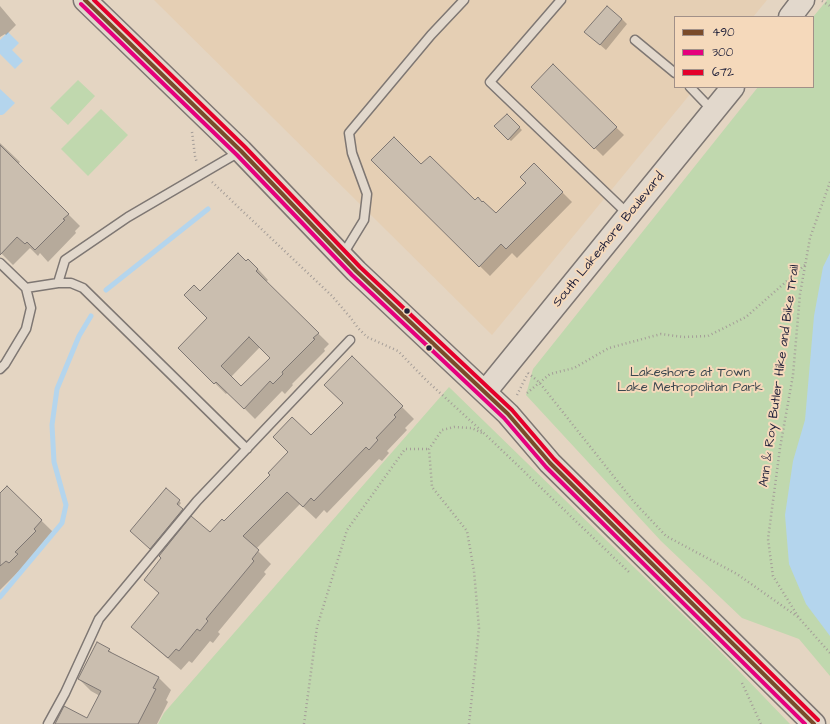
<!DOCTYPE html>
<style>
body{margin:0}
#map{position:relative;width:830px;height:724px;overflow:hidden;background:#e4d5c2;font-family:"Architects Daughter",sans-serif}
canvas{display:block}
.legend{position:absolute;left:674px;top:16px;width:140px;height:72px;box-sizing:border-box;background:#f5d9bb;border:1px solid #a19088;margin:0;padding:5px 7px;list-style:none;font-size:12px;color:#22223b}
.legend li{display:flex;align-items:center;gap:8px;height:20px}
.legend b{width:20px;border:1px solid #a19088}
</style>
<div id="map">
<canvas width="830" height="724"></canvas>
<ul class="legend">
<li><b style="height:5px;background:#7a4b2a"></b>490</li>
<li><b style="height:5px;background:#e5007d"></b>300</li>
<li><b style="height:5px;background:#e4002b"></b>672</li>
</ul>
</div>
<script>
const ctx = document.querySelector('canvas').getContext('2d');
ctx.lineJoin = 'round';
function fillPath(path, color) { ctx.fillStyle = color; ctx.fill(path, 'evenodd'); }
const shape = rows => new Path2D(rows.map(r => 'M' + r).join(''));
function stroke(path, color, width, dash) { ctx.strokeStyle = color; ctx.lineWidth = width; ctx.lineCap = dash ? 'butt' : 'round'; ctx.setLineDash(dash || []); ctx.stroke(path); }
function write(font, color, halo, rows, align = 'center') {
  ctx.font = font + ' "Architects Daughter",sans-serif'; ctx.lineWidth = 4; ctx.setLineDash([]); ctx.textBaseline = 'middle'; ctx.strokeStyle = halo; ctx.fillStyle = color; for (const [text, x, y, turn = 0] of rows) {
    ctx.save(); ctx.translate(x, y); ctx.rotate((+turn || 0) * Math.PI / 180); ctx.textAlign = isNaN(turn) ? turn : align; if (halo) ctx.strokeText(text, 0, 0); ctx.fillText(text, 0, 0); ctx.restore();
  }
}
fillPath(shape([
 [154,0,767,0,753,17,675,17,675,87,696,87,492,335]
]), '#e5cfb4');
fillPath(shape([
 [827,0,830,0,830,676,799,639,742,618,661,541,526,395,533,369,758,87,813,87,813,17],
 [78,80,95,96,68,125,50,108],
 [101,109,128,135,88,176,61,149],
 [449,387,714,645,790,724,158,724,164,713]
]), '#c0d8ae');
fillPath(shape([
 [8,32,19,43,12,50,23,61,15,69,0,54,0,40],
 [0,89,15,103,4,114,2,115,0,115],
 [830,253,830,636,806,604,789,564,785,515,793,461,805,420,814,316,823,267]
]), '#b4d5ed');
fillPath(shape([
 [0,6,16,25,6,35,5,34,0,37],
 [622,19,627,24,606,50,591,37],
 [553,66,624,135,603,156,533,87],
 [507,115,522,130,511,141,496,126],
 [0,143,20,162,18,164,80,226,75,231,76,233,48,262,40,253,38,256,30,248,13,265,0,252],
 [372,160,421,166,496,215,527,183,534,164,572,202,517,258,512,253,490,276],
 [246,263,258,269,268,280,266,282,329,344,324,349,325,351,292,384,293,385,285,394,282,391,255,419,228,392,226,394,179,348,208,318,200,292],
 [260,347,271,358,241,387,231,377],
 [352,357,414,419,405,428,407,430,387,451,389,453,382,461,379,459,327,513,324,510,316,519,300,504,256,549,271,564,264,572,266,574,218,632,220,634,213,643,210,641,192,663,189,661,181,670,145,639,132,627,160,594,145,580,210,534,224,522,344,404],
 [7,487,53,532,44,541,46,543,26,564,28,566,21,574,18,572,0,590,0,494],
 [179,501,181,503,178,507,184,512,153,550,131,531],
 [109,650,114,655,158,677,171,690,166,700,168,702,157,724,56,724,87,720,100,696,91,691,79,679]
]), '#0003');
stroke(shape([
 [106,290,208,209],
 [0,597,62,523,66,505,54,462,52,425,57,389,79,336,91,316]
]), '#b4d5ed', 5);
const building = shape([
 [607,6,622,19,600,45,584,32,607,6],
 [553,64,617,127,594,149,531,87,553,64],
 [507,114,520,127,508,140,494,126,507,114],
 [394,137,421,164,430,156,475,200,478,197,482,202,483,201,496,213,526,183,520,177,534,163,563,192,506,249,501,244,479,267,371,160,394,137],
 [0,145,69,214,63,219,65,220,35,250,27,242,25,244,17,237,0,255,0,145],
 [238,253,246,261,248,259,258,269,256,271,319,333,313,338,315,339,282,372,283,374,273,384,270,381,244,409,216,382,214,384,178,348,207,318,184,295,194,285,200,291,238,253],
 [249,337,270,358,241,386,221,366,249,337],
 [352,356,403,406,394,415,396,417,376,438,378,440,369,450,366,447,314,501,311,498,303,507,287,492,243,536,259,550,252,559,254,561,206,619,208,621,200,631,197,629,179,651,176,649,168,658,131,627,159,593,144,580,161,558,159,556,191,516,210,532,222,519,224,521,270,475,268,473,288,452,273,437,292,417,311,435,343,403,324,385,352,356],
 [7,486,42,520,34,529,36,531,15,552,18,554,9,563,6,561,0,566,0,493,7,486],
 [166,488,180,500,177,504,183,509,150,549,130,531,166,488],
 [97,642,110,649,108,651,159,677,153,688,156,689,138,724,55,724,64,706,87,718,101,691,78,679,97,642]
]);
fillPath(building, '#cabeaf');
stroke(building, '#7e7773', 1);
const service = shape([
 [561,0,490,82,629,215],
 [635,40,675,73],
 [690,87,713,111],
 [342,256,364,220,367,194,352,153,349,133,431,35,464,0],
 [0,263,26,288,31,308,26,329,5,364,0,369],
 [58,283,65,260,128,217,241,151],
 [26,288,58,283,71,283,83,288,247,449],
 [48,724,65,693,99,619,197,501,350,340]
]);
const secondary = shape([
 [85,0,241,151,356,271,508,414,550,463,814,724],
 [790,17,803,0],
 [485,392,733,87]
]);
stroke(service, '#7e7773', 11);
stroke(secondary, '#7e7773', 25);
stroke(shape([
 [822,1,830,6],
 [192,132,195,156,197,163],
 [212,182,332,296,350,317,358,328,367,337,398,351,427,381,486,435,630,573],
 [830,182,810,238,800,294,793,375,780,448,768,539,773,576,799,618,830,653],
 [528,373,539,382,634,502,666,536,737,574,798,617],
 [527,393,550,374,574,368,609,348,661,334,683,337,708,336,746,317,805,265],
 [517,395,528,373],
 [742,683,761,724],
 [304,724,317,627,347,530,405,449,429,449],
 [469,724,479,628,474,571,467,531,432,487,429,449,442,430,454,427,472,428,482,433]
]), '#a49d98', 2.5, [1, 3]);
stroke(service, '#e2d8cc', 8);
stroke(secondary, '#e2d8cc', 22);
stroke(shape([
 [85,0,241,151,356,271,508,414,550,463,814,724]
]), '#7a4b2a', 4);
stroke(shape([
 [81,4,237,155,352,275,504,418,546,467,805,724]
]), '#e5007d', 4);
stroke(shape([
 [94,0,245,147,360,267,512,410,554,459,818,720]
]), '#e4002b', 4);
for (const [x, y, r, color] of [
 [407,311,3.5,"#22223b"],
 [429,348,3.5,"#22223b"]
]) { const dot = new Path2D(); dot.arc(x, y, r, 0, 2 * Math.PI); ctx.fillStyle = color; ctx.fill(dot); stroke(dot, '#f5d9bb', 1.5); }
write('13px', '#22223b', '#f5d9bb', [
 ["South Lakeshore Boulevard",609,240,-51],
 ["Ann & Roy Butler Hike and Bike Trail",780,376,-82]
]);
write('13px', '#3c474f', '#f5d9bb', [
 ["Lakeshore at Town",690,373],
 ["Lake Metropolitan Park",690,388]
]);
</script>
